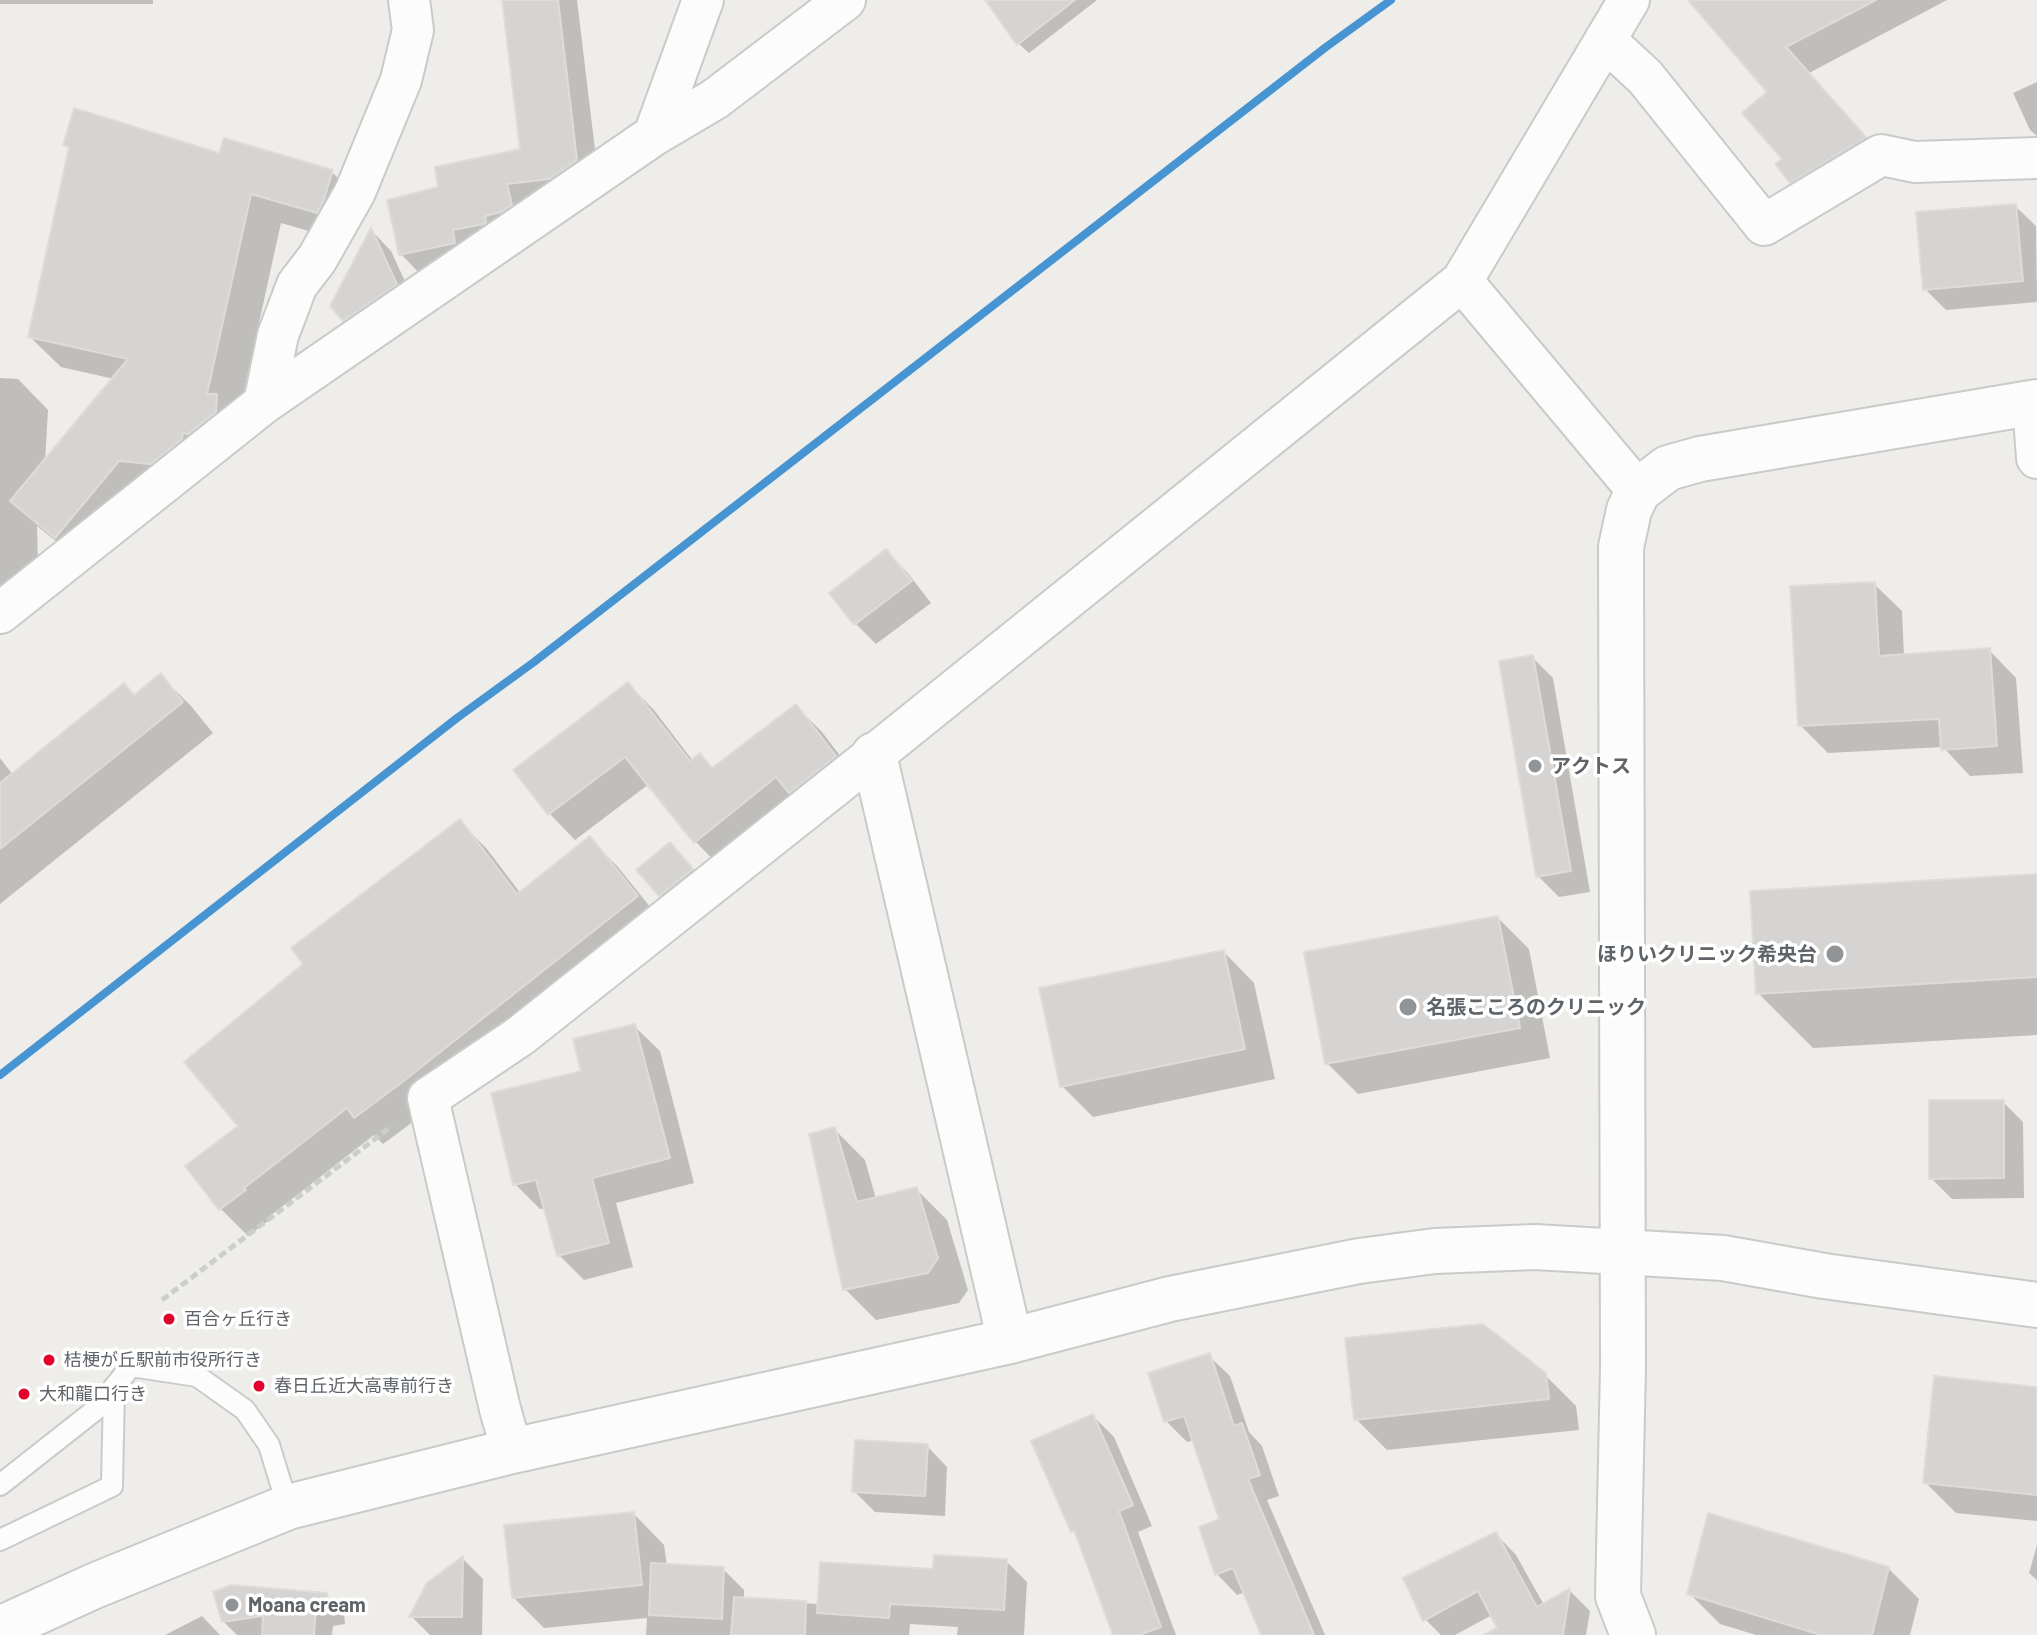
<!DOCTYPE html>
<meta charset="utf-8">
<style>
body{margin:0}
canvas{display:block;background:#efedea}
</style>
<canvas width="2037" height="1635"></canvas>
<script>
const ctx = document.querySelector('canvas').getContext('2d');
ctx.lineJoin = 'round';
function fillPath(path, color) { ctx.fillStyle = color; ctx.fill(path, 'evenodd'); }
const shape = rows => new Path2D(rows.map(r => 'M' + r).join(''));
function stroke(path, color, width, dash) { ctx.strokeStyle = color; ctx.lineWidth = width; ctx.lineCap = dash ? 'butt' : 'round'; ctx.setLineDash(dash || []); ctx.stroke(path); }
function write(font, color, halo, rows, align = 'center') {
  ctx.font = font + ' Barlow,"Noto Sans JP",sans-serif'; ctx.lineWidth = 7; ctx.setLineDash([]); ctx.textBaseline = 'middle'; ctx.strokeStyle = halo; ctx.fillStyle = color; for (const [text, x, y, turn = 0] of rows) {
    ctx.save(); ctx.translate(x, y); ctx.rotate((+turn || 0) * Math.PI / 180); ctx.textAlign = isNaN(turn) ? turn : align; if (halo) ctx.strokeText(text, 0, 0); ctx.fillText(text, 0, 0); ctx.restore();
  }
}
fillPath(shape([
 [0,0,153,0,153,4,0,4],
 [504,0,577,0,599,183,423,277,401,254,440,189,522,151],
 [988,0,1097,0,1029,53,1019,44],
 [1689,0,1947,0,1809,73,1889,163,1816,206,1791,181,1769,92],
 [2037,82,2037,136,2030,130,2013,93],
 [65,144,221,156,332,172,362,202,347,242,281,223,238,418,87,566,37,526,39,607,0,615,0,378,18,379,48,410,45,463,114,379,61,367,30,337,71,150],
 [2015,206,2036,226,2037,302,1946,310,1925,289],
 [372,231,391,251,416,305,365,340,344,320],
 [886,551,907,572,931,603,876,644,856,624],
 [1874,584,1902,611,1904,656,1989,650,2016,678,2023,773,1970,776,1943,747,1828,753,1800,725],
 [1532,657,1553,678,1590,892,1559,897,1538,876],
 [161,676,191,706,213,733,0,904,0,758,13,775,135,696],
 [628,684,654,710,693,761,714,770,796,706,822,732,860,782,721,868,696,842,649,784,575,840,550,814,516,770],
 [459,821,487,849,521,894,590,839,617,866,664,924,429,1110,383,1144,374,1135,270,1216,272,1218,248,1236,221,1209,188,1166,241,1126,306,964],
 [679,854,702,880,670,905,639,870],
 [2037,876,2037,1035,1813,1048,1758,993],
 [1498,918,1529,949,1550,1058,1358,1094,1327,1063],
 [1224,952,1254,983,1275,1079,1093,1117,1062,1086],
 [634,1026,660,1051,694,1183,616,1203,633,1267,584,1280,559,1255,546,1208,540,1209,515,1184,584,1073],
 [2003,1102,2023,1122,2024,1198,1952,1199,1931,1178],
 [834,1129,865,1160,876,1199,916,1189,947,1220,968,1290,959,1303,876,1320,845,1289],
 [1209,1356,1230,1376,1249,1432,1262,1446,1279,1496,1267,1500,1325,1635,1264,1635,1245,1592,1237,1595,1217,1574,1222,1520,1194,1440,1187,1442,1166,1421],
 [1545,1375,1576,1406,1579,1430,1387,1450,1356,1419],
 [2037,1389,2037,1521,1956,1513,1925,1482],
 [1093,1416,1114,1437,1152,1526,1138,1532,1176,1635,1115,1635,1079,1537,1073,1531],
 [927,1446,947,1467,945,1516,875,1512,854,1491],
 [634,1514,664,1545,667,1566,723,1569,744,1590,744,1600,819,1604,935,1571,1006,1561,1027,1582,1024,1635,957,1635,958,1627,910,1624,909,1635,646,1635,647,1618,544,1628,513,1597],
 [1496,1534,1516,1555,1544,1605,1570,1591,1590,1611,1586,1635,1502,1635,1492,1615,1455,1635,1441,1635,1425,1619],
 [2037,1545,2037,1580,2029,1573],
 [463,1559,483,1579,482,1635,430,1635,411,1616],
 [1888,1568,1919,1599,1910,1635,1756,1635,1720,1624,1689,1593],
 [326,1595,344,1613,345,1624,333,1626,332,1635,237,1635,223,1621],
 [202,1616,220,1635,165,1635]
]), '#0003');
const building = shape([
 [502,0,558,0,577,160,549,179,507,184,512,205,501,212,485,216,486,222,484,224,453,230,455,243,399,255,387,200,438,187,435,167,520,149,502,0],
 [985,0,1075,0,1017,45,985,0],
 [1688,0,1876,0,1786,47,1866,137,1790,183,1775,164,1782,159,1742,113,1767,92,1688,0],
 [74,108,219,153,224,138,333,170,324,199,317,213,251,194,207,394,217,394,216,412,188,434,183,433,182,439,151,464,119,461,55,538,10,501,128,359,28,337,69,147,63,145,74,108],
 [2016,204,2023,281,1923,290,1916,212,2016,204],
 [371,228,397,284,343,321,330,306,371,228],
 [886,549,912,581,854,625,829,593,886,549],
 [1875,582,1879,656,1990,648,1997,746,1941,750,1939,719,1798,726,1790,586,1875,582],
 [1533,655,1571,871,1536,877,1499,661,1533,655],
 [161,673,183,702,0,849,0,783,124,683,134,695,161,673],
 [628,682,690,761,700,753,712,768,796,704,836,756,789,793,776,777,694,843,625,757,548,815,513,770,628,682],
 [460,819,517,894,590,836,638,896,401,1083,354,1118,347,1108,244,1188,246,1190,219,1210,185,1166,238,1126,184,1062,303,964,291,948,460,819],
 [670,842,693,869,659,896,636,870,670,842],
 [2037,874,2037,977,1756,994,1750,891,2037,874],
 [1498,916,1520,1028,1325,1064,1304,952,1498,916],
 [1224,950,1245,1049,1060,1087,1039,988,1224,950],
 [635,1024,670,1158,592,1178,609,1243,557,1256,536,1180,513,1185,491,1093,581,1071,573,1039,635,1024],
 [1929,1100,2004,1100,2004,1178,1929,1179,1929,1100],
 [835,1127,857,1202,917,1187,938,1258,928,1273,843,1290,809,1134,835,1127],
 [1483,1324,1546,1373,1549,1399,1354,1420,1345,1338,1483,1324],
 [1210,1353,1234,1426,1242,1423,1260,1475,1248,1479,1314,1635,1261,1635,1233,1568,1215,1575,1199,1527,1219,1519,1184,1416,1164,1422,1148,1373,1210,1353],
 [1934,1376,2037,1387,2037,1495,1923,1483,1934,1376],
 [1093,1414,1133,1505,1119,1511,1161,1627,1139,1635,1113,1635,1074,1530,1071,1532,1031,1441,1093,1414],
 [855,1440,928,1444,925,1496,852,1492,855,1440],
 [634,1512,642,1585,512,1598,504,1525,634,1512],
 [1708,1513,1889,1567,1872,1635,1821,1635,1687,1594,1708,1513],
 [1496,1532,1537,1607,1570,1588,1563,1635,1484,1635,1497,1628,1478,1591,1423,1621,1403,1578,1496,1532],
 [934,1555,1007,1559,1004,1610,890,1604,889,1618,817,1613,820,1562,933,1569,934,1555],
 [463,1556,462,1617,409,1617,427,1583,463,1556],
 [651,1563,724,1567,722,1619,649,1615,651,1563],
 [231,1585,327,1593,328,1607,316,1608,314,1635,262,1635,263,1616,222,1622,213,1592,231,1585],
 [734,1597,806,1601,805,1635,731,1635,734,1597]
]);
fillPath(building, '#d6d4d3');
stroke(building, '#dedcd9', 2);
const service = shape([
 [0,1485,99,1407,131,1366,197,1376,245,1410,269,1445,288,1507],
 [0,1540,112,1486,114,1387]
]);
const minor = shape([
 [1605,40,1645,77,1764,225,1881,155,1915,162,2037,158],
 [654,135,703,0],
 [1462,281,1638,491],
 [264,403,278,335,297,285,317,259,355,192,401,80,413,30,409,0],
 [2033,403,2037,458],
 [0,613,264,403,654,135,715,99,845,0],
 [512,1451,500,1409,428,1098,520,1036,874,755,1462,281,1629,0]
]);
const tertiary = shape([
 [874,755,1010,1341],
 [0,1629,94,1586,288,1507,512,1451,1010,1341,1170,1299,1359,1261,1435,1251,1535,1247,1622,1252,1723,1258,1824,1276,2037,1305],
 [1633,1635,1618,1596,1623,1367,1621,547,1629,510,1638,491,1668,468,1700,459,2037,402]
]);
stroke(service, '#c9caca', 24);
stroke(minor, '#c9caca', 44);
stroke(tertiary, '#c9caca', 48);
stroke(shape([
 [162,1300,392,1126]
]), '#cbcfcc', 5, [8, 4]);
stroke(service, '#fdfcfc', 20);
stroke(minor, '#fdfcfc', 40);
stroke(tertiary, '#fdfcfc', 44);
stroke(shape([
 [0,1075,457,718,534,662,1326,47,1391,0]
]), '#4694d1', 8);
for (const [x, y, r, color] of [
 [1535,766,8,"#919496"],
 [1835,954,10,"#919496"],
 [1408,1007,10,"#919496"],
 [169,1319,7,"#e4002b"],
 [49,1360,7,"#e4002b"],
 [259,1386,7,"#e4002b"],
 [24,1394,7,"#e4002b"],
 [232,1605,8,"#919496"]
]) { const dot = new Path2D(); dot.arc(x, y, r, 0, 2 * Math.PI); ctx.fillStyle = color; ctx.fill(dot); stroke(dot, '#fff', 3); }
write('18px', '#5f6468', '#fff', [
 ["百合ヶ丘行き",184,1319],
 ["桔梗が丘駅前市役所行き",64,1360],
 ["春日丘近大高専前行き",274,1386],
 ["大和龍口行き",39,1394]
], 'left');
write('bold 20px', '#5f6468', '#fff', [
 ["アクトス",1551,766],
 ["ほりいクリニック希央台",1817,954,"right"],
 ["名張こころのクリニック",1426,1007],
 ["Moana cream",248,1605]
], 'left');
</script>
